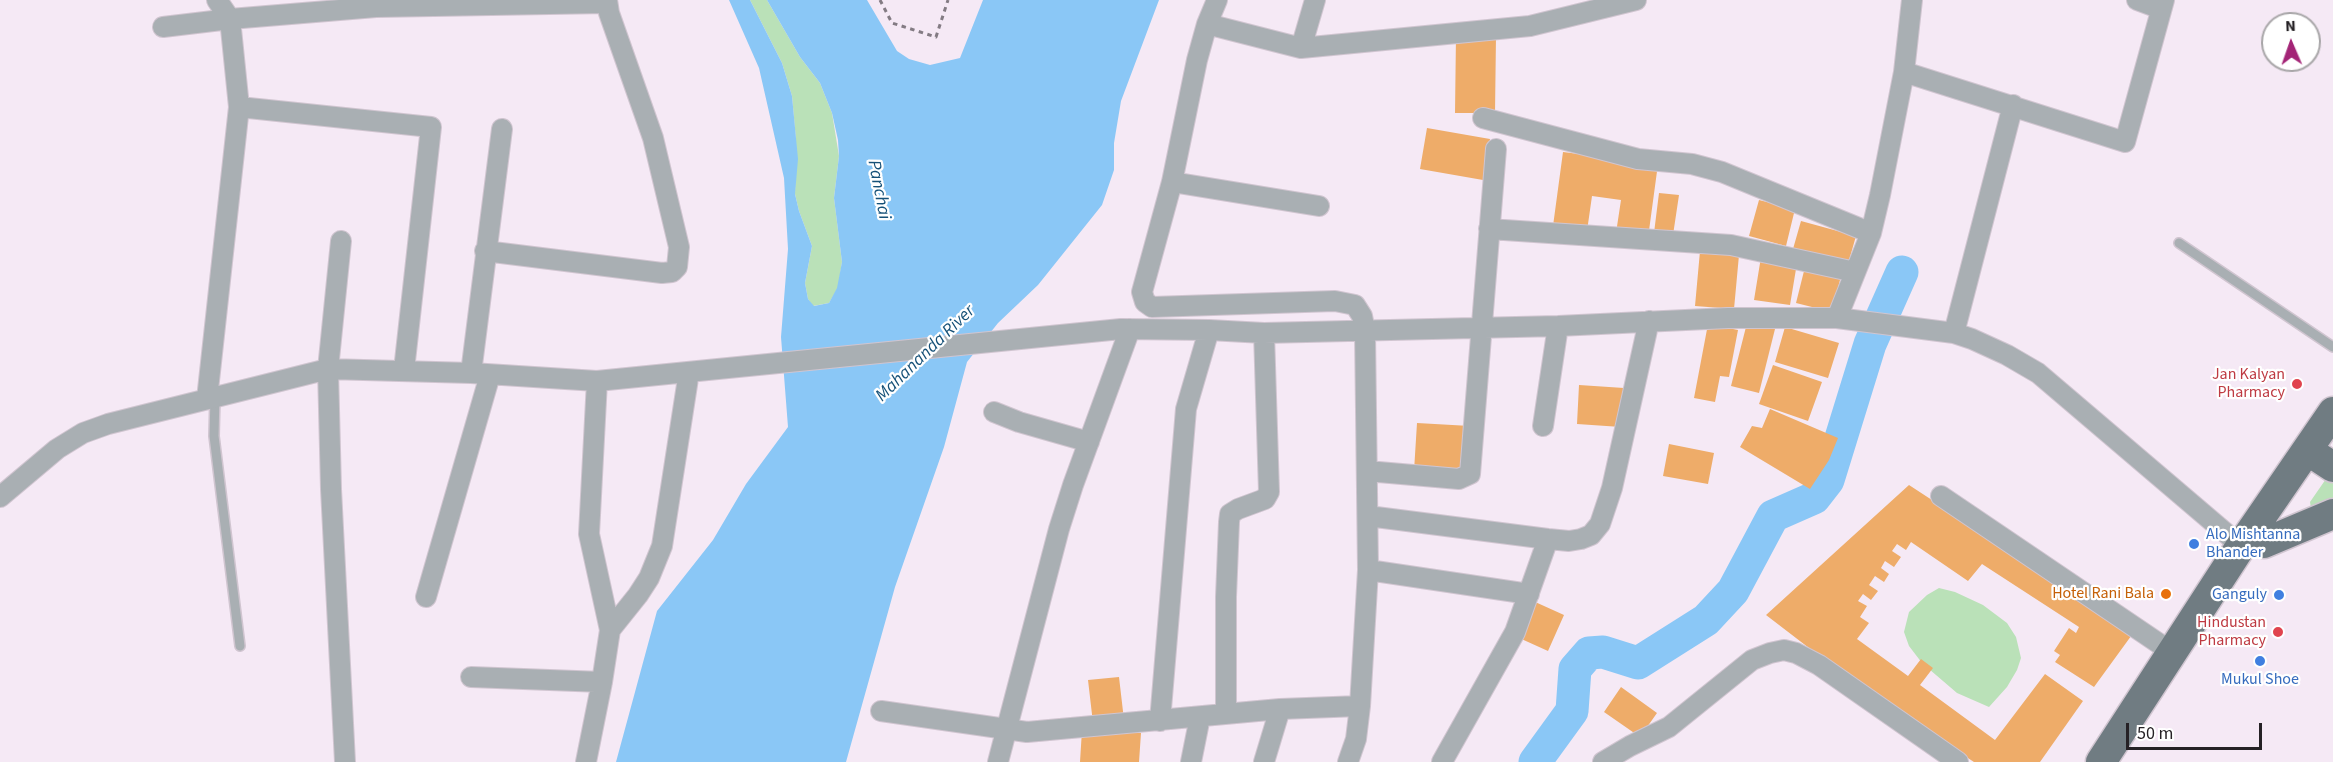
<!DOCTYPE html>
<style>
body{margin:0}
#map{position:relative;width:2333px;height:762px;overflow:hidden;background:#f5e9f5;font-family:"Source Sans 3",sans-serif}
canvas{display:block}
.north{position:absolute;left:2261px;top:12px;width:60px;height:60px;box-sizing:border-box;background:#fff;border:2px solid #a8a6a8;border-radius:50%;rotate:358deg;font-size:16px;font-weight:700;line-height:24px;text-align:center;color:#252125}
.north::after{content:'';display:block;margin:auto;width:21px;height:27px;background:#a32476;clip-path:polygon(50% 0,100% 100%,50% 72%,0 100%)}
.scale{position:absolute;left:2126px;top:723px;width:136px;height:27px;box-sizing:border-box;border:3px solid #252125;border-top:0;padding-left:8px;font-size:18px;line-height:21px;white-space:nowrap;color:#252125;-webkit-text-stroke:4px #fff;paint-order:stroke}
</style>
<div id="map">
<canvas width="2333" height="762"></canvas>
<div class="north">N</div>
<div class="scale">50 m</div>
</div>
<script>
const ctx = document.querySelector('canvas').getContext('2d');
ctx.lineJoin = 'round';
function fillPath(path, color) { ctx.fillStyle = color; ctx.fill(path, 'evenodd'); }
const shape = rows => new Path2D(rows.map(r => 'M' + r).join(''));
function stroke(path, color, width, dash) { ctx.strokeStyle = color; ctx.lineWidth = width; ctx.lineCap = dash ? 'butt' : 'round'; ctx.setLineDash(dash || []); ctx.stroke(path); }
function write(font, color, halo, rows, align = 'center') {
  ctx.font = font + ' "Source Sans 3",sans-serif'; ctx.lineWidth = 4.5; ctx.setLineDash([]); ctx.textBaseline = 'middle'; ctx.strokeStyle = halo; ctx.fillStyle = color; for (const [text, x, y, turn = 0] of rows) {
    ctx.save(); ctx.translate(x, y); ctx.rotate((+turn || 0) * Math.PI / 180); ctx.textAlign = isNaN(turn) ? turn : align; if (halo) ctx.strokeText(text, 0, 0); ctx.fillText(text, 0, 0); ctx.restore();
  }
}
fillPath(shape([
 [750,0,767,0,800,57,820,83,832,113,839,156,834,198,842,262,838,288,829,303,813,306,808,299,805,283,812,246,799,211,795,194,796,140,792,96,782,63],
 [2328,476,2333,480,2333,503,2311,508,2310,502],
 [1939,588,1955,592,1983,605,2007,623,2016,637,2021,658,2017,670,2007,687,1989,707,1957,693,1922,663,1909,646,1904,632,1909,612,1927,595]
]), '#bae1b8');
fillPath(shape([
 [729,0,750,0,782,63,792,96,798,159,795,194,799,211,812,246,805,283,808,299,814,306,829,303,837,288,842,262,834,198,839,156,838,140,832,113,820,83,800,57,767,0,867,0,897,51,909,59,930,65,960,58,983,0,1159,0,1121,101,1114,143,1114,170,1102,205,1038,285,998,323,967,362,944,447,895,587,846,762,616,762,657,611,713,540,746,484,788,427,781,337,788,249,784,178,759,68]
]), '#8ac7f6');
stroke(shape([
 [1535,762,1572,711,1575,669,1589,653,1603,652,1638,663,1706,620,1733,591,1773,516,1814,498,1828,480,1870,344,1902,272]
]), '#8ac7f6', 33);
fillPath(shape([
 [1456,35,1496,36,1495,113,1455,113],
 [1427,128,1490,139,1483,180,1420,169],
 [1563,152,1658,164,1648,238,1616,233,1621,200,1592,196,1587,231,1553,226],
 [1659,193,1679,195,1673,235,1654,233],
 [1759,200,1795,209,1786,246,1749,236],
 [1801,221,1856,236,1848,264,1793,249],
 [1700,251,1739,255,1734,309,1695,306],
 [1761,257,1797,263,1790,305,1754,300],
 [1805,267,1841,276,1832,312,1796,303],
 [1747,323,1775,329,1759,393,1731,386],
 [1708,324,1738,330,1729,377,1720,376,1715,402,1694,398],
 [1785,327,1839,343,1828,378,1775,362],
 [1773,365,1822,382,1808,421,1759,404],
 [1579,385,1624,388,1621,427,1577,424],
 [1770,409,1838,438,1829,460,1810,489,1740,447,1752,426,1762,428],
 [1417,423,1470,426,1467,475,1414,471],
 [1669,444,1714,453,1708,484,1663,476],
 [1909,485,2134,632,2094,687,2055,662,2060,655,2054,651,2069,628,2076,633,2079,627,1982,564,1968,581,1911,542,1906,550,1897,544,1892,551,1901,557,1894,567,1885,561,1881,568,1889,574,1884,582,1875,576,1869,585,1878,591,1871,600,1863,594,1858,601,1867,606,1860,617,1869,623,1857,639,1908,676,1921,659,1933,668,1920,685,1995,740,2045,674,2083,701,2040,762,1974,762,1869,694,1766,615],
 [1533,601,1564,615,1548,651,1517,637],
 [1119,677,1124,720,1093,723,1088,680],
 [1621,687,1657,713,1640,737,1604,712],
 [1082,730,1141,733,1139,762,1080,762]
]), '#eeac69');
const service = shape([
 [2179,243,2333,347],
 [215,397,214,436,240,646]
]);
const minor = shape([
 [217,0,230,19,376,7,607,3],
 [1217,0,1207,24,1197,60,1172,182,1142,292,1145,302,1152,307,1335,301,1355,305,1362,316,1365,331,1368,570,1360,706,1356,739,1348,762],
 [2137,0,2161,9],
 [1207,24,1301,48,1530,26,1636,0],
 [163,27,230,19,239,107],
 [1301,48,1315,0],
 [1904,72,2125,142,2164,0],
 [1483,118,1638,159,1692,164,1722,172,1871,233],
 [1172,182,1319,206],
 [1489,229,1731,245,1855,272],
 [341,241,328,369,331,489,345,762],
 [485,251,662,273,672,272,677,267,679,247,653,138,609,13,607,0],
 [1837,318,1871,233,1880,195,1904,72,1912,0],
 [1954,333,2013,105],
 [471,373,502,129],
 [597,381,589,534,610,630],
 [207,399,239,107,431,127,404,370],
 [994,412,1019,422,1089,442],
 [1543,426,1558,326],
 [1367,471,1459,479,1470,474,1496,149],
 [1941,496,2173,653],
 [0,497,57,449,83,433,108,424,328,369,471,373,597,381,1121,329,1209,330,1264,333,1558,326,1728,318,1837,318,1954,333,1972,339,2007,355,2038,373,2241,546],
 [1368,516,1548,539,1569,541,1581,539,1591,535,1600,524,1612,488,1649,321],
 [1368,570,1529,594],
 [426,597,490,375],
 [471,677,602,682],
 [881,711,1027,732,1280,709,1360,706],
 [1226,714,1226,597,1229,522,1230,514,1238,509,1265,499,1269,492,1264,333],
 [1160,721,1186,409,1209,330],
 [586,762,602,682,610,630,638,595,649,578,662,546,689,372],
 [998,762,1059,529,1073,485,1130,329],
 [1191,762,1200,717],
 [1264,762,1280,709],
 [1442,762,1515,632,1548,539],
 [1603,762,1630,746,1669,727,1752,660,1770,653,1784,650,1796,653,1819,665,1958,762]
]);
const primary = shape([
 [2307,450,2333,467],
 [2264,543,2333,514],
 [2101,762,2241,546,2333,412]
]);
stroke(service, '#d0c5d0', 12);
stroke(minor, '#d0c5d0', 22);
stroke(primary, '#d0c5d0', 33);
stroke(shape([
 [880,0,892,23,936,37,948,0]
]), '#837b83', 3, [4.5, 4.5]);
stroke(service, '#a9afb3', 9);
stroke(minor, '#a9afb3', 20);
stroke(primary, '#707c82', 30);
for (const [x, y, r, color] of [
 [2297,384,6,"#e0444e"],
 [2194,544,6,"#3f7fe0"],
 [2166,594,6,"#e8710a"],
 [2279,595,6,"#3f7fe0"],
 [2278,632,6,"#e0444e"],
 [2260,661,6,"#3f7fe0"]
]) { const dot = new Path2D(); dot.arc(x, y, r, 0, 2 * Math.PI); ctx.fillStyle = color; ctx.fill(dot); stroke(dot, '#fff', 2); }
write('16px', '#be3a42', '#fff', [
 ["Jan Kalyan",2285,375],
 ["Pharmacy",2285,393],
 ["Hindustan",2266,623],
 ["Pharmacy",2266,641]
], 'right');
write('16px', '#366cbe', '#fff', [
 ["Alo Mishtanna",2206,535],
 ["Bhander",2206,553],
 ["Ganguly",2267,595,"right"],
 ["Mukul Shoe",2260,680,"center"]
], 'left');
write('16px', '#c56008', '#fff', [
 ["Hotel Rani Bala",2154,594]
], 'right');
write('italic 18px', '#165178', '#fff', [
 ["Panchai",878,190,79],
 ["Mahananda River",926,354,-44]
]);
</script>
